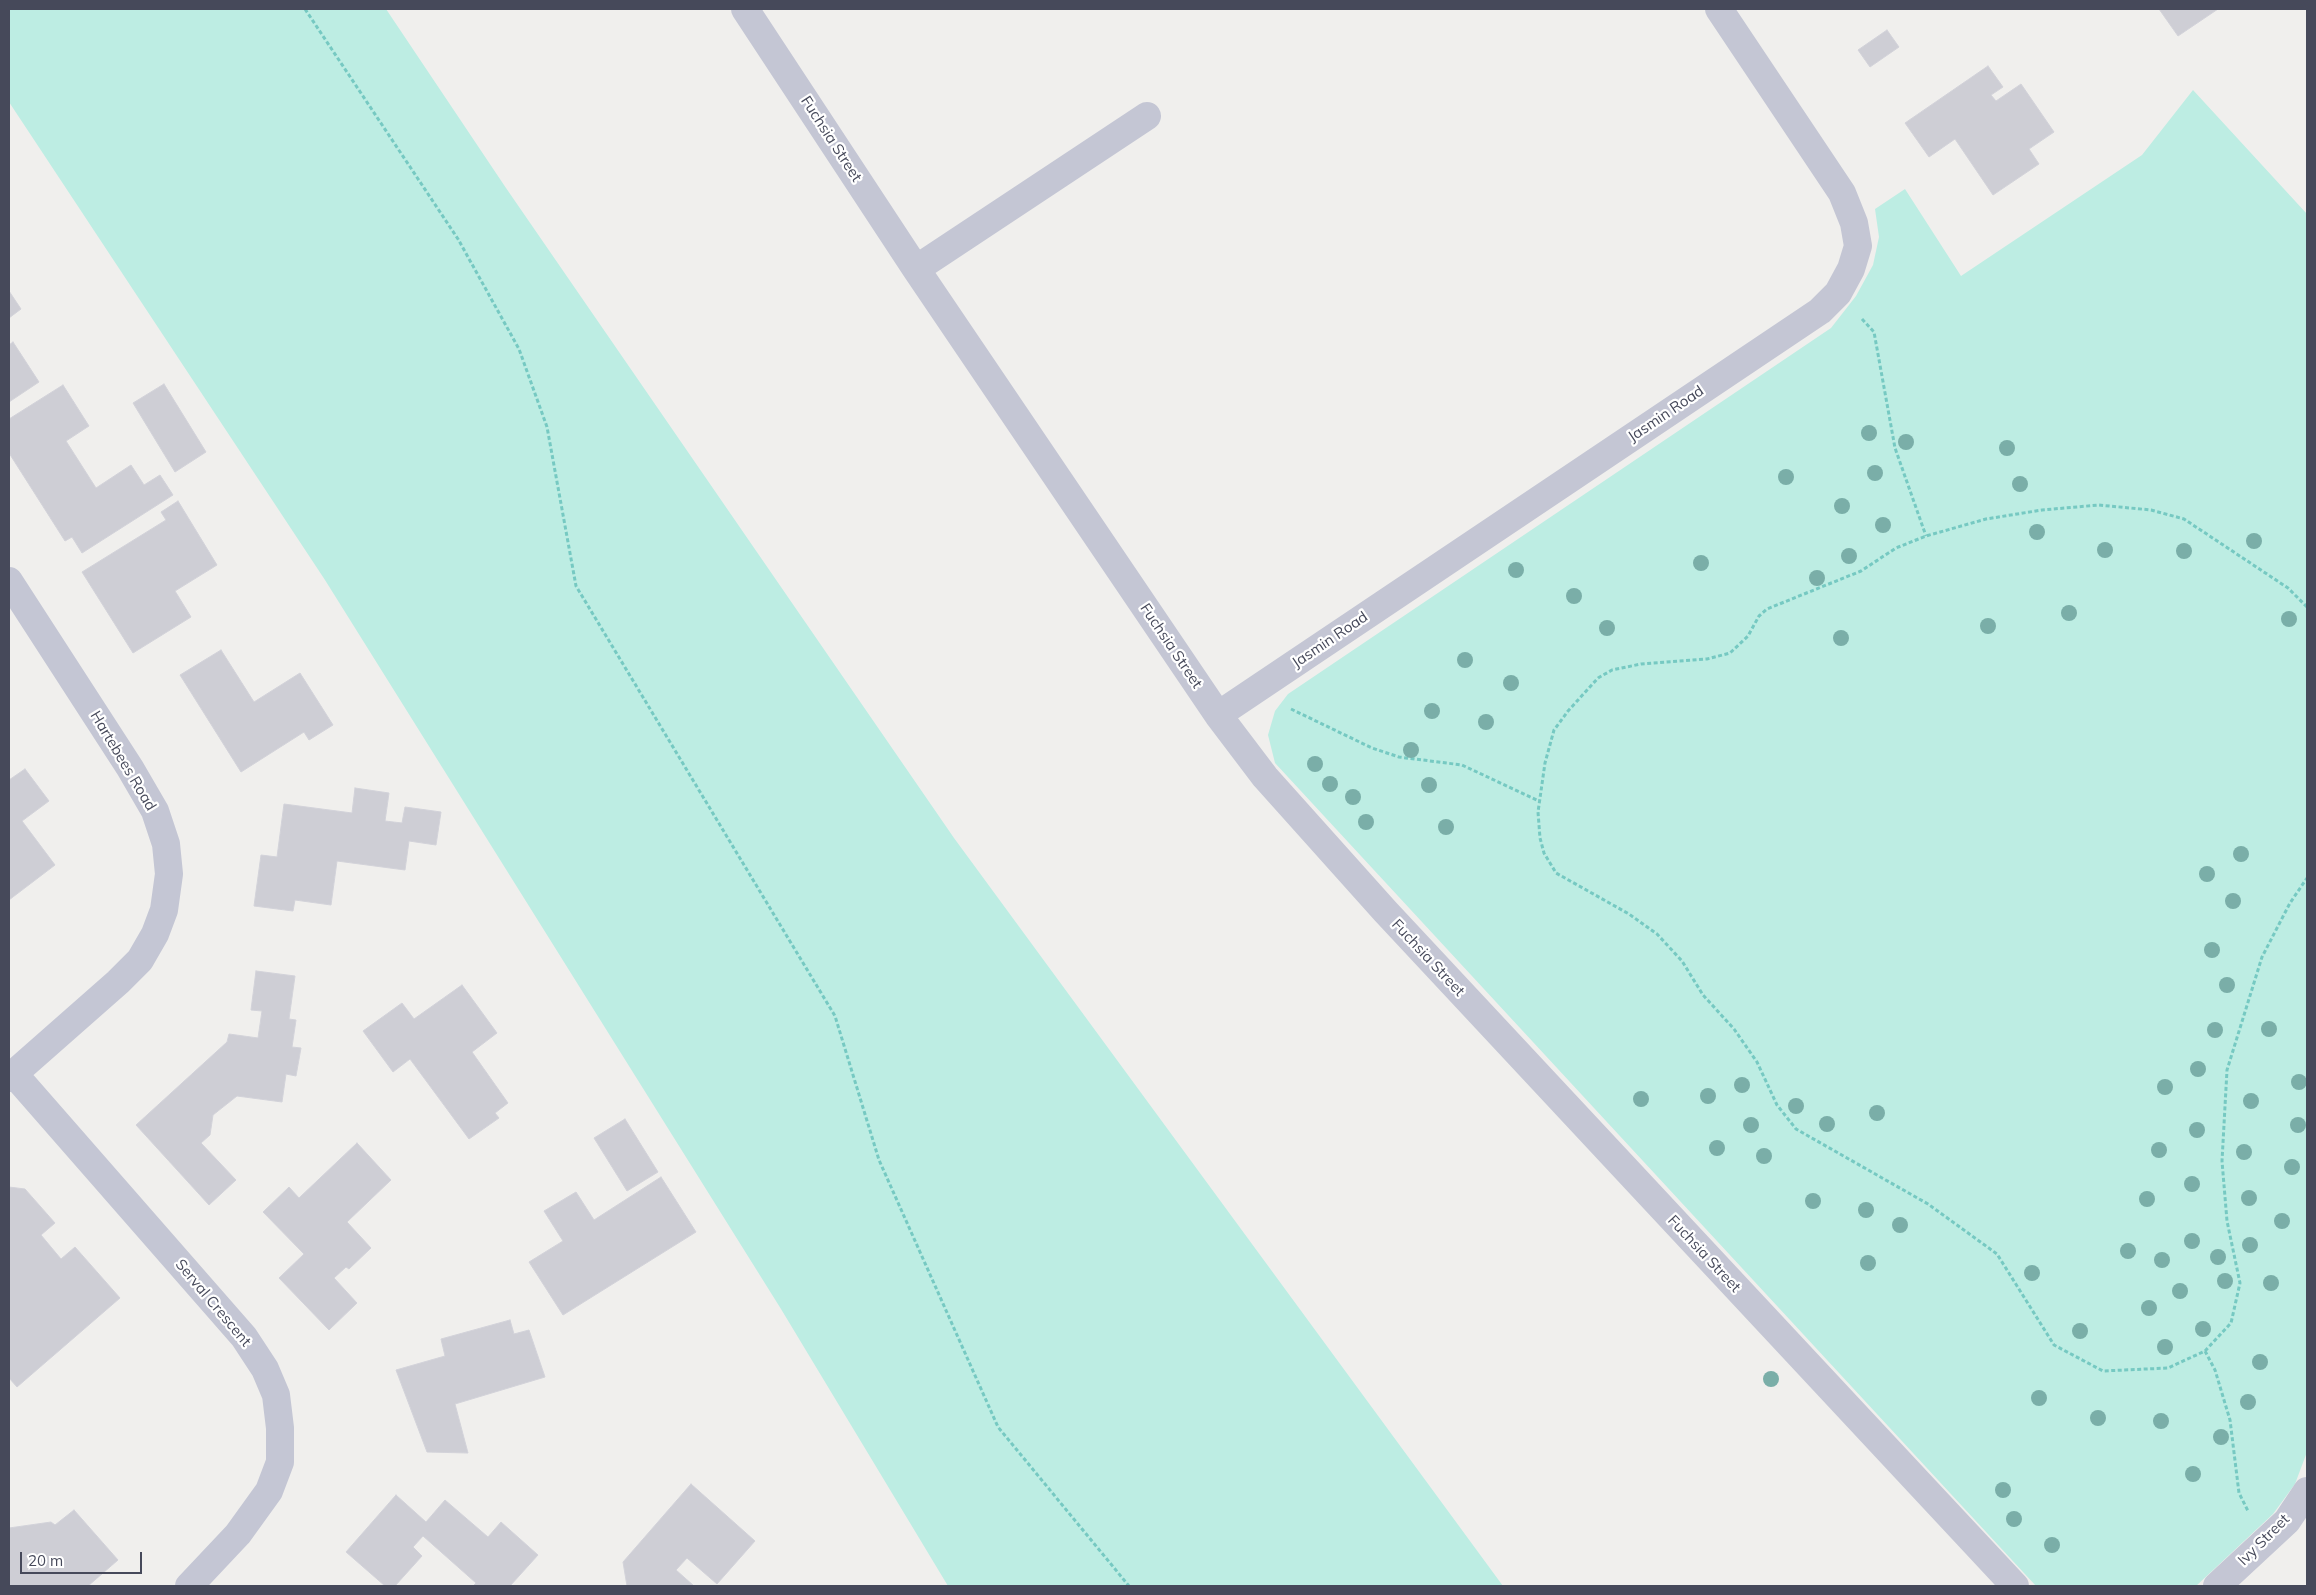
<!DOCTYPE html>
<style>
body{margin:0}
#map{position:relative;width:2316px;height:1595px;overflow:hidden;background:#f0efed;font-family:Mulish,sans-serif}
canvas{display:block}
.frame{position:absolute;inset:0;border:10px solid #46495a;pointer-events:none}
.scale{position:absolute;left:20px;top:1552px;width:122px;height:22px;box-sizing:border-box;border:2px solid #46495a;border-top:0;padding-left:6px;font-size:15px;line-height:18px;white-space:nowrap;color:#46495a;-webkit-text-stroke:4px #fff;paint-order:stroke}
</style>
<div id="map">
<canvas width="2316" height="1595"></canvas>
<div class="frame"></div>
<div class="scale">20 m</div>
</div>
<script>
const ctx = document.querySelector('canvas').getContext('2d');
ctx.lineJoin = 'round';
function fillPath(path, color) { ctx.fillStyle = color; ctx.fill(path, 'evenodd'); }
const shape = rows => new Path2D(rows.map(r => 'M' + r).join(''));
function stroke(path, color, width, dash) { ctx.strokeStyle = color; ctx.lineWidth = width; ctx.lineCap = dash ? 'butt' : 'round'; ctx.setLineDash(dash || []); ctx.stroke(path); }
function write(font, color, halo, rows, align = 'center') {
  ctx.font = font + ' Mulish,sans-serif'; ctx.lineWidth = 4.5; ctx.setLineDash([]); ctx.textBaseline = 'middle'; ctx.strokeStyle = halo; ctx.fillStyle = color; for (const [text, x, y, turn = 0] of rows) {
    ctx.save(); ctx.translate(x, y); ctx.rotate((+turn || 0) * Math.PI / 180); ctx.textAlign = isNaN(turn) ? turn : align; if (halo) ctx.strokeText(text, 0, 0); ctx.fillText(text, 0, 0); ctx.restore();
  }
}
fillPath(shape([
 [9,9,386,9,506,188,954,838,1503,1586,948,1586,781,1309,325,580,9,102],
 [2193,90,2307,214,2307,1452,2295,1484,2273,1514,2196,1586,2036,1586,1275,763,1268,735,1275,711,1288,694,1831,328,1856,296,1873,265,1879,237,1875,209,1905,189,1961,276,2142,155]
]), '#bdede3');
const building = shape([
 [2159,9,2218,9,2178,36,2159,9],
 [1887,30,1899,47,1870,67,1858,50,1887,30],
 [1988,66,2003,87,1991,95,1996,101,2021,84,2054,132,2029,149,2039,164,1993,195,1955,139,1929,157,1905,123,1988,66],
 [9,291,21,309,9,318,9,291],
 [13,342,39,382,9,402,9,345,13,342],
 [164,384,206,452,175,472,133,403,164,384],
 [63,385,89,426,66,441,96,488,131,465,144,485,160,475,173,495,82,553,72,537,65,541,9,453,9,419,63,385],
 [178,501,217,565,175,591,191,617,133,653,82,572,166,520,161,512,178,501],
 [221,650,254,702,300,673,333,725,309,740,304,732,241,772,180,675,221,650],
 [25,769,49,801,22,821,55,865,9,900,9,780,25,769],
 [355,788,389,793,385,821,402,823,405,807,441,812,436,845,409,841,405,870,337,861,331,905,295,900,293,911,254,906,261,855,277,857,284,804,352,813,355,788],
 [256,971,295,976,289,1019,296,1020,292,1047,301,1048,296,1076,286,1074,282,1102,237,1096,213,1115,210,1135,201,1143,236,1180,209,1205,136,1125,227,1042,229,1034,258,1038,262,1011,251,1010,256,971],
 [462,985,497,1033,472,1052,508,1103,495,1113,499,1118,469,1139,410,1059,393,1072,363,1031,402,1003,414,1019,462,985],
 [625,1119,658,1172,627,1191,594,1138,625,1119],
 [357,1143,391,1180,347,1222,371,1248,349,1269,346,1267,334,1278,357,1303,329,1330,279,1278,304,1254,263,1212,289,1187,299,1198,357,1143],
 [661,1177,696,1232,563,1315,529,1262,563,1241,544,1211,576,1192,594,1220,661,1177],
 [9,1187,25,1189,55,1223,41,1235,61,1259,75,1247,120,1298,17,1387,9,1378,9,1187],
 [510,1320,514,1334,529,1330,545,1377,455,1404,468,1453,427,1452,396,1370,445,1356,441,1339,510,1320],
 [691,1484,755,1541,717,1584,687,1558,676,1570,694,1586,627,1586,623,1562,691,1484],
 [396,1495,426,1522,445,1500,488,1537,501,1522,538,1555,510,1586,473,1586,476,1583,423,1536,413,1547,422,1556,395,1586,385,1586,346,1552,396,1495],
 [74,1510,118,1560,88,1586,9,1586,9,1528,51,1522,55,1525,74,1510]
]);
fillPath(building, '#ceced5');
stroke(building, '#d2d2d9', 1);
stroke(shape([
 [305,9,458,239,519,349,547,427,576,586,835,1016,879,1160,998,1427,1129,1586],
 [1862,319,1874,332,1895,448,1926,536],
 [2307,607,2288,588,2184,519,2151,510,2099,505,2042,510,1986,519,1926,536,1896,548,1861,571,1767,609,1759,616,1748,636,1730,653,1707,659,1641,664,1612,670,1598,678,1568,711,1554,730,1545,763,1538,812,1540,838,1544,853,1556,873,1629,914,1657,934,1682,961,1703,995,1734,1029,1757,1062,1777,1105,1796,1129,1928,1204,1997,1254,2054,1345,2103,1371,2168,1368,2205,1351,2231,1323,2240,1283,2227,1221,2222,1161,2227,1070,2262,957,2290,903,2307,878],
 [1291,709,1372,748,1399,757,1462,765,1539,801],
 [2205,1351,2215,1370,2230,1420,2239,1493,2248,1511]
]), '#76c9c2', 3, [4, 2.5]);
stroke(shape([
 [745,9,916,269,1218,715,1265,777,1385,911,2015,1586],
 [916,269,1147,116],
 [9,581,130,768,155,811,166,844,169,874,164,910,155,934,140,960,118,982,9,1078],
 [1218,715,1820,311,1838,293,1851,269,1858,246,1854,223,1842,193,1719,9],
 [14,1074,244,1337,265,1369,276,1395,280,1428,280,1462,269,1491,238,1534,189,1586],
 [2217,1586,2287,1521,2307,1491]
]), '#c4c6d4', 28);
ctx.fillStyle = '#7aaea8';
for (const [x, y] of [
 [1869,433],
 [1906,442],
 [2007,448],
 [1875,473],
 [1786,477],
 [2020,484],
 [1842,506],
 [1883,525],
 [2037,532],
 [2254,541],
 [2105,550],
 [2184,551],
 [1849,556],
 [1701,563],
 [1516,570],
 [1817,578],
 [1574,596],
 [2069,613],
 [2289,619],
 [1988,626],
 [1607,628],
 [1841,638],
 [1465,660],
 [1511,683],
 [1432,711],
 [1486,722],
 [1411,750],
 [1315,764],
 [1330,784],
 [1429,785],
 [1353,797],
 [1366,822],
 [1446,827],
 [2241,854],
 [2207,874],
 [2233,901],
 [2212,950],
 [2227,985],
 [2269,1029],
 [2215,1030],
 [2198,1069],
 [2299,1082],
 [1742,1085],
 [2165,1087],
 [1708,1096],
 [1641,1099],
 [2251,1101],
 [1796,1106],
 [1877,1113],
 [1827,1124],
 [1751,1125],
 [2298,1125],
 [2197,1130],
 [1717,1148],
 [2159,1150],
 [2244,1152],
 [1764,1156],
 [2292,1167],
 [2192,1184],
 [2249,1198],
 [2147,1199],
 [1813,1201],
 [1866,1210],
 [2282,1221],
 [1900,1225],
 [2192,1241],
 [2250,1245],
 [2128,1251],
 [2218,1257],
 [2162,1260],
 [1868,1263],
 [2032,1273],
 [2225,1281],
 [2271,1283],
 [2180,1291],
 [2149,1308],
 [2203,1329],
 [2080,1331],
 [2165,1347],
 [2260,1362],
 [1771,1379],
 [2039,1398],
 [2248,1402],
 [2098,1418],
 [2161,1421],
 [2221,1437],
 [2193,1474],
 [2003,1490],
 [2014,1519],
 [2052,1545]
]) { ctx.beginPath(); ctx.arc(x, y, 8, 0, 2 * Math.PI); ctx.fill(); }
write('15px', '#46495a', '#fff', [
 ["Fuchsia Street",831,139,57],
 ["Jasmin Road",1666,414,-34],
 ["Jasmin Road",1330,640,-34],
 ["Fuchsia Street",1171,646,56],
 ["Hartebees Road",123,761,59],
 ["Fuchsia Street",1428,958,47],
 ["Fuchsia Street",1704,1254,47],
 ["Serval Crescent",213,1303,50],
 ["Ivy Street",2264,1540,-45]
]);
</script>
